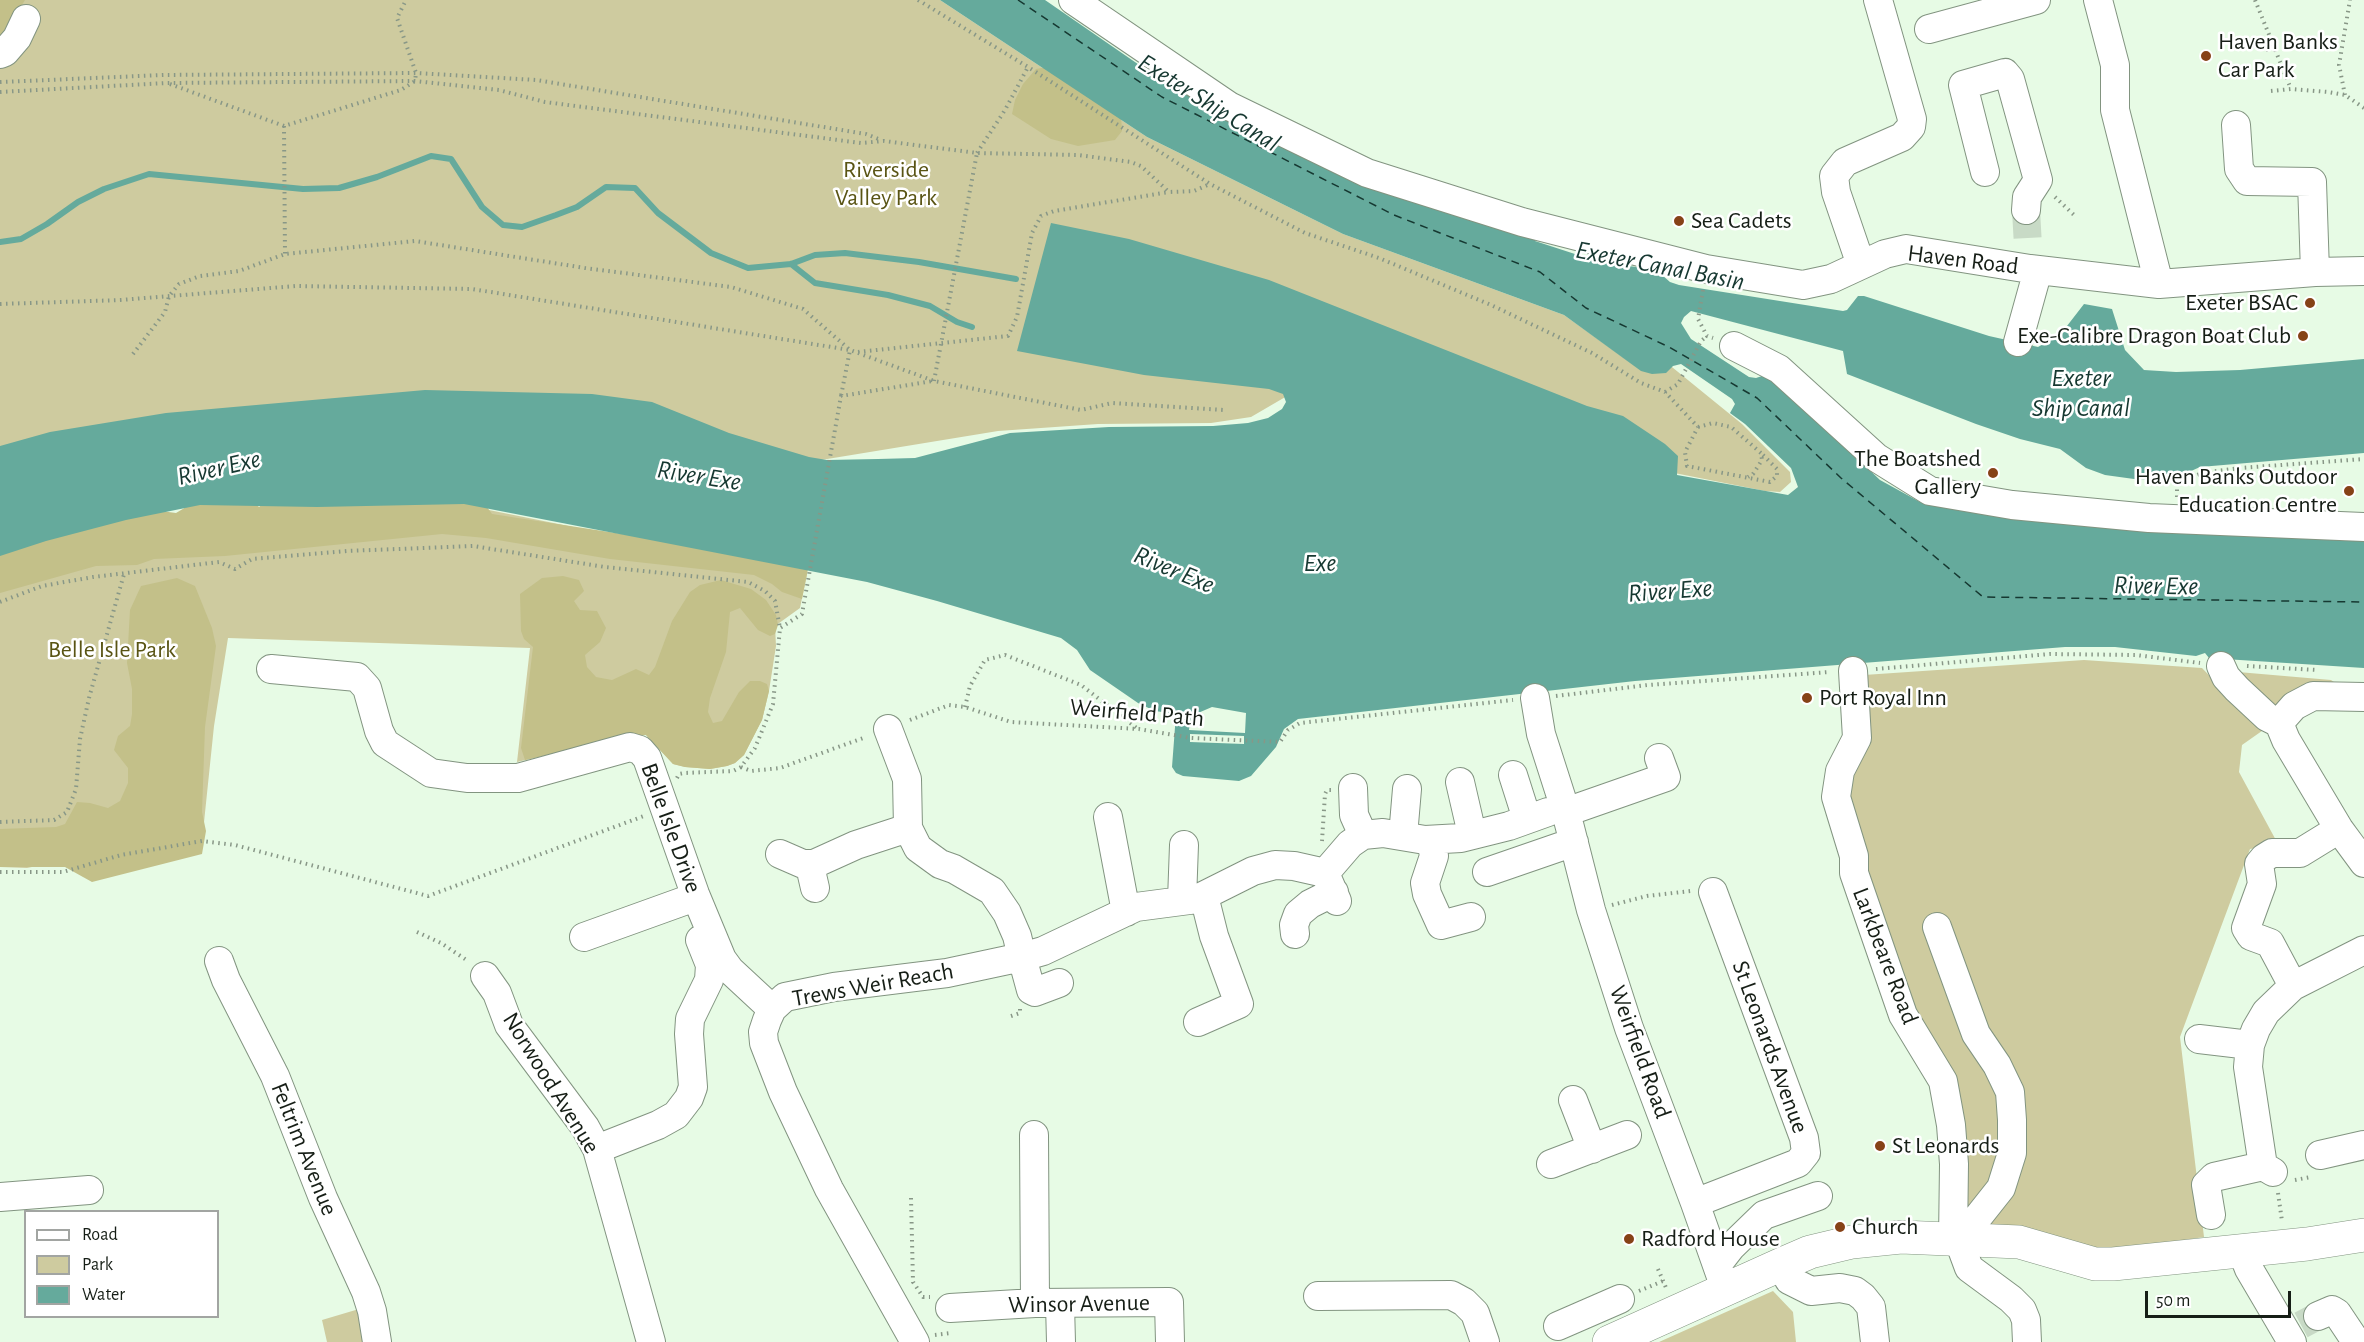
<!DOCTYPE html>
<style>
body{margin:0}
#map{position:relative;width:2364px;height:1342px;overflow:hidden;background:#e7fbe5;font-family:"Alegreya Sans",sans-serif}
canvas{display:block}
.legend{position:absolute;left:24px;top:1210px;width:195px;height:108px;box-sizing:border-box;background:#fff;border:2px solid #a2a5a2;margin:0;padding:8px 10px;list-style:none;font-size:18px;color:#161e16}
.legend li{display:flex;align-items:center;gap:12px;height:30px}
.legend b{width:30px;border:2px solid #a2a5a2}
.scale{position:absolute;left:2145px;top:1291px;width:146px;height:27px;box-sizing:border-box;border:3px solid #161e16;border-top:0;padding-left:8px;font-size:18px;line-height:21px;white-space:nowrap;color:#161e16;-webkit-text-stroke:4px #fff;paint-order:stroke}
</style>
<div id="map">
<canvas width="2364" height="1342"></canvas>
<ul class="legend">
<li><b style="height:8px;background:#fff"></b>Road</li>
<li><b style="height:16px;background:#cecb9f"></b>Park</li>
<li><b style="height:16px;background:#65aa9c"></b>Water</li>
</ul>
<div class="scale">50 m</div>
</div>
<script>
const ctx = document.querySelector('canvas').getContext('2d');
ctx.lineJoin = 'round';
function fillPath(path, color) { ctx.fillStyle = color; ctx.fill(path, 'evenodd'); }
const shape = rows => new Path2D(rows.map(r => 'M' + r).join(''));
function stroke(path, color, width, dash) { ctx.strokeStyle = color; ctx.lineWidth = width; ctx.lineCap = dash ? 'butt' : 'round'; ctx.setLineDash(dash || []); ctx.stroke(path); }
function write(font, color, halo, rows, align = 'center') {
  ctx.font = font + ' "Alegreya Sans",sans-serif'; ctx.lineWidth = 5; ctx.setLineDash([]); ctx.textBaseline = 'middle'; ctx.strokeStyle = halo; ctx.fillStyle = color; for (const [text, x, y, turn = 0] of rows) {
    ctx.save(); ctx.translate(x, y); ctx.rotate((+turn || 0) * Math.PI / 180); ctx.textAlign = isNaN(turn) ? turn : align; if (halo) ctx.strokeText(text, 0, 0); ctx.fillText(text, 0, 0); ctx.restore();
  }
}
fillPath(shape([
 [0,0,940,0,1147,137,1343,234,1564,315,1641,370,1667,363,1742,424,1790,472,1791,482,1780,492,1765,491,1287,396,1251,417,1211,423,1098,424,998,431,815,461,0,467],
 [464,505,807,574,800,608,775,626,776,646,769,691,762,720,744,755,735,763,727,766,710,769,685,767,673,764,646,735,629,736,517,762,530,648,228,638,214,726,203,832,27,868,0,867,0,562],
 [2084,660,2202,668,2229,696,2269,726,2242,745,2239,772,2278,844,2250,849,2180,1037,2204,1237,2106,1252,1965,1229,1912,1013,1856,861,1850,798,1864,675],
 [2238,672,2331,680,2344,689,2279,710],
 [1773,1291,1793,1312,1796,1342,1659,1342],
 [359,1309,366,1342,327,1342,322,1320]
]), '#cecb9f');
fillPath(shape([
 [0,0,25,0,0,40],
 [1052,66,1121,115,1122,131,1115,140,1078,146,1051,139,1012,114,1015,100,1023,84,1036,69],
 [472,486,492,514,707,547,813,544,802,599,782,592,772,584,754,575,610,559,486,538,442,534,225,556,154,559,137,565,96,566,0,593,0,547,138,508,176,513,203,497,240,488,259,507,270,498],
 [563,576,579,580,584,591,574,601,580,610,597,611,606,628,600,642,585,655,587,667,596,677,612,680,636,669,649,675,655,667,672,621,690,592,700,585,721,580,751,589,766,600,776,615,778,625,775,634,770,636,758,630,740,608,730,612,726,652,710,698,708,712,713,723,722,721,739,692,750,681,760,681,767,684,769,691,762,720,744,755,735,763,727,766,710,769,685,767,673,764,646,735,629,736,525,760,521,748,533,647,524,639,521,631,520,594,542,578],
 [177,578,195,586,212,628,216,646,205,727,202,812,206,831,202,854,92,882,65,867,0,867,0,829,56,827,65,824,77,802,90,803,108,808,120,801,128,783,128,768,114,750,118,736,130,726,132,714,132,689,127,663,130,610,141,586]
]), '#c3c089');
fillPath(shape([
 [940,0,1045,0,1161,80,1339,171,1535,234,1535,241,1578,255,1628,266,1655,269,1670,282,1679,285,1843,311,1847,310,1858,296,1864,296,1989,336,2038,347,2060,335,2084,304,2112,309,2125,350,2144,370,2176,372,2240,370,2364,359,2364,453,2200,467,2169,481,2134,479,2105,475,2086,468,2060,449,2020,439,1976,424,1847,374,1843,351,1691,311,1684,317,1681,323,1691,339,1749,377,1756,378,1765,375,1780,385,1880,480,1920,502,1958,509,2364,536,2364,668,2209,658,2205,653,2196,656,2115,647,2065,647,1635,681,1298,719,1284,729,1276,747,1251,776,1239,781,1183,776,1176,773,1172,767,1176,714,1155,711,1138,703,1090,670,1077,650,1061,638,937,601,867,582,464,504,317,507,200,505,126,520,46,541,0,556,0,446,50,432,166,413,425,390,592,394,652,402,729,433,809,457,827,460,878,459,915,458,1010,433,1109,427,1213,426,1248,423,1268,418,1282,409,1286,402,1283,394,1269,389,1144,375,1017,351,1051,223,1129,239,1269,280,1587,406,1623,416,1665,444,1678,456,1677,475,1788,495,1798,487,1791,468,1745,424,1730,413,1735,404,1732,399,1681,364,1673,366,1666,373,1652,374,1641,371,1564,315,1343,234,1147,137],
 [1212,707,1246,713,1245,733,1189,730,1191,716],
 [1190,734,1244,736,1244,744,1190,742]
]), '#65aa9c');
stroke(shape([
 [0,242,21,239,47,224,78,202,104,189,149,174,303,189,339,188,377,177,431,156,451,159,482,207,503,225,522,227,556,215,577,207,606,187,635,188,658,213,711,253,748,268,791,264,815,255,845,253,919,262,1016,279],
 [791,264,815,283,888,295,930,306,957,322,972,327]
]), '#65aa9c', 6);
stroke(shape([
 [1018,0,1162,97,1394,215,1540,272,1586,308,1669,347,1757,398,1841,478,1983,597,2364,602]
]), '#163831', 1.5, [8, 6]);
stroke(shape([
 [2026,210,2028,246],
 [2301,1325,2318,1316]
]), '#c8dac6', 28, [28, 14]);
const minor = shape([
 [1073,0,1229,106,1367,173,1522,222,1706,269,1803,285,1831,279,1885,254,1906,249,2030,269,2159,284,2315,272,2364,271],
 [2098,0,2115,65,2115,110,2159,284],
 [1929,29,2036,0],
 [0,54,5,52,17,38,26,19],
 [2236,125,2239,169,2247,181,2312,182,2315,272],
 [1985,172,1963,85,2005,73,2010,79,2038,180,2027,197,2026,210],
 [1861,265,1836,192,1834,176,1845,162,1902,137,1911,127,1912,119,1878,0],
 [2018,342,2038,270],
 [1734,346,1779,369,1877,458,1930,491,2012,505,2149,518,2364,527],
 [2221,666,2226,677,2237,689,2267,717,2279,723,2286,740,2339,829,2364,863],
 [271,669,357,677,367,688,379,731,385,743,431,773,467,778,518,778,630,747,640,750,647,758,695,894,722,959,730,970,772,1009],
 [1853,671,1857,738,1840,771,1836,797,1854,856,1854,873,1903,1015,1943,1081,1951,1125,1954,1164,1953,1240],
 [1535,698,1541,734,1566,812,1591,910,1629,1028,1695,1203,1725,1288],
 [2279,723,2294,706,2313,696,2364,697],
 [888,729,907,779,908,828,918,848,940,864,954,869,992,891,1007,913,1017,936,1022,957,947,973,834,987,785,997,772,1009,767,1020,763,1032,764,1043,783,1092,829,1189,915,1342],
 [1513,775,1527,819],
 [1460,782,1472,834],
 [1353,788,1354,815,1363,835],
 [1566,812,1666,777,1659,758],
 [1108,817,1126,912],
 [1403,836,1407,789],
 [1431,840,1434,856,1425,883,1427,894,1441,925,1471,917],
 [780,854,803,864,814,864],
 [1487,872,1574,842],
 [1325,873,1350,844,1363,835,1383,833,1425,840,1461,838,1509,826,1548,812],
 [815,888,812,875,814,864,856,845,908,828],
 [1182,900,1184,845],
 [1937,927,1976,1034,1997,1065,2010,1092,2012,1120,2012,1153,2001,1188,1959,1241,1969,1268,2011,1299,2022,1310,2026,1320,2027,1342],
 [1295,934,1294,925,1298,914,1310,904,1334,892],
 [584,937,684,901,695,894],
 [219,961,226,980,275,1076,323,1198,366,1292,372,1311,377,1342],
 [485,976,497,993,509,1025,585,1127,597,1149,651,1342],
 [1059,983,1035,992,1031,990,1022,957,1043,951,1136,907,1197,899,1253,871,1275,865,1294,866,1325,873,1337,901],
 [2293,986,2270,943,2251,936,2246,928,2262,884,2259,864,2264,858,2272,853,2300,853,2339,829],
 [1198,1022,1239,1004,1214,936,1204,896],
 [2199,1039,2250,1045],
 [1573,1100,1592,1149],
 [1034,1135,1035,1303],
 [597,1149,658,1125,676,1115,689,1098,693,1087,689,1034,690,1019,709,980,710,965,700,940],
 [2320,1155,2364,1145],
 [1551,1164,1627,1135],
 [2273,1172,2263,1166,2248,1067,2250,1045,2256,1029,2266,1012,2293,986,2364,950],
 [0,1197,89,1190],
 [1695,1203,1798,1163,1806,1153,1804,1138,1713,892],
 [2211,1215,2206,1185,2214,1177,2263,1166],
 [2242,1251,2249,1269,2292,1342],
 [1782,1264,1789,1280,1811,1291,1840,1288,1855,1291,1863,1297,1871,1307,1875,1342],
 [1717,1265,1731,1247,1764,1215,1818,1196],
 [1318,1296,1451,1295,1464,1302,1475,1313,1485,1342],
 [1060,1304,1061,1342],
 [950,1308,1035,1303,1169,1302,1170,1342],
 [2318,1316,2332,1310,2337,1313,2353,1337],
 [1558,1326,1620,1299]
]);
const major = shape([
 [1609,1342,1782,1264,1810,1252,1852,1242,1901,1237,2019,1242,2095,1264,2113,1264,2307,1244,2364,1235]
]);
stroke(minor, '#829480', 30);
stroke(major, '#829480', 34);
stroke(shape([
 [918,0,1028,67,1210,184,1305,233,1379,258,1491,305,1592,353,1641,383,1665,392,1698,427,1685,452,1687,466,1770,482,1777,476,1777,469,1761,453],
 [2255,0,2291,89],
 [2266,50,2273,48],
 [0,82,164,75,416,73,536,80,866,134,881,140],
 [170,84,284,126,401,90,415,81,416,73,397,18,406,0],
 [2271,91,2291,89,2328,92,2345,95,2364,108],
 [0,92,167,83,415,81,499,90,545,102,861,143,884,141,977,153,1078,155,1131,162,1141,166,1169,192,1194,191,1210,184],
 [2345,95,2339,65,2350,0],
 [284,126,285,254],
 [977,153,1005,110,1028,67],
 [2055,197,2074,215],
 [1703,290,1698,319,1707,336,1713,338],
 [120,300,296,286,472,289,850,350,934,381,1081,410,1112,403,1224,410],
 [0,304,122,300],
 [858,352,1008,336,1017,317,1032,233,1041,216,1054,211,1169,192],
 [133,354,165,312,169,296,179,284,200,276,239,271,285,254,415,241,585,268,731,287,803,309,850,350,841,396],
 [1665,392,1678,384,1701,341,1707,336],
 [1698,427,1713,423,1731,427,1761,453,1762,460,1753,474,1748,477],
 [2177,497,2177,483,2202,473,2240,468,2364,459],
 [0,602,42,586,93,577,219,562,235,569,252,559,347,551,473,546,605,567,748,582,765,591,775,601,780,628],
 [2247,666,2317,670],
 [1876,669,2050,654,2136,655,2200,663],
 [1556,696,1648,685,1830,672],
 [965,707,970,686,985,660,1005,655,1081,685,1138,729],
 [910,720,949,705,965,707,1011,722,1139,729,1191,738,1280,742,1288,730,1300,723,1513,700],
 [741,767,751,771,780,768,866,737],
 [677,778,679,774,684,773,733,771,741,767,755,748,773,704,780,628,802,614,841,396,933,381],
 [0,822,54,820,67,812,76,789,80,739,89,698,124,574],
 [1322,841,1325,794,1327,790,1332,790],
 [0,872,63,872,121,855,202,841,235,845,428,896,644,816],
 [1612,905,1647,896,1691,891],
 [417,932,441,943,468,961],
 [1011,1016,1020,1013,1020,1008],
 [2295,1180,2311,1177],
 [2278,1193,2282,1221],
 [911,1198,913,1282,923,1297,930,1297],
 [1658,1269,1667,1290],
 [1639,1291,1663,1281],
 [935,1335,951,1333]
]), '#889787', 4, [1.5, 4.5]);
stroke(minor, '#fff', 28);
stroke(major, '#fff', 33);
stroke(shape([
 [934,381,977,153]
]), '#889787', 4, [1.5, 4.5]);
for (const [x, y, r, color] of [
 [2206,56,6,"#864217"],
 [1679,221,6,"#864217"],
 [2310,303,6,"#864217"],
 [2303,336,6,"#864217"],
 [1993,473,6,"#864217"],
 [2349,491,6,"#864217"],
 [1807,698,6,"#864217"],
 [1880,1146,6,"#864217"],
 [1840,1227,6,"#864217"],
 [1629,1239,6,"#864217"]
]) { const dot = new Path2D(); dot.arc(x, y, r, 0, 2 * Math.PI); ctx.fillStyle = color; ctx.fill(dot); stroke(dot, '#fff', 2); }
write('24px', '#161e16', '#fff', [
 ["Haven Banks",2218,42],
 ["Car Park",2218,70],
 ["Sea Cadets",1691,221],
 ["Exeter BSAC",2298,303,"right"],
 ["Exe-Calibre Dragon Boat Club",2291,336,"right"],
 ["The Boatshed",1981,459,"right"],
 ["Gallery",1981,487,"right"],
 ["Haven Banks Outdoor",2337,477,"right"],
 ["Education Centre",2337,505,"right"],
 ["Port Royal Inn",1819,698],
 ["St Leonards",1892,1146],
 ["Church",1852,1227],
 ["Radford House",1641,1239]
], 'left');
write('24px', '#595414', '#fff', [
 ["Riverside",886,170],
 ["Valley Park",886,198],
 ["Belle Isle Park",112,650]
]);
write('24px', '#161e16', '#fff', [
 ["Haven Road",1963,260,7],
 ["Weirfield Path",1137,713,5],
 ["Belle Isle Drive",671,828,70],
 ["Larkbeare Road",1885,956,69],
 ["Trews Weir Reach",873,985,-10],
 ["St Leonards Avenue",1770,1047,70],
 ["Weirfield Road",1640,1052,70],
 ["Norwood Avenue",551,1083,58],
 ["Feltrim Avenue",304,1149,68],
 ["Winsor Avenue",1079,1304,-1]
]);
write('italic 26px', '#163831', '#fff', [
 ["Exeter Ship Canal",1209,103,32],
 ["Exeter Canal Basin",1660,266,11],
 ["Exeter",2081,378],
 ["Ship Canal",2081,408],
 ["River Exe",219,468,-13],
 ["River Exe",699,476,9],
 ["Exe",1320,563],
 ["River Exe",1174,570,23],
 ["River Exe",2156,586,1],
 ["River Exe",1670,591,-4]
]);
</script>
